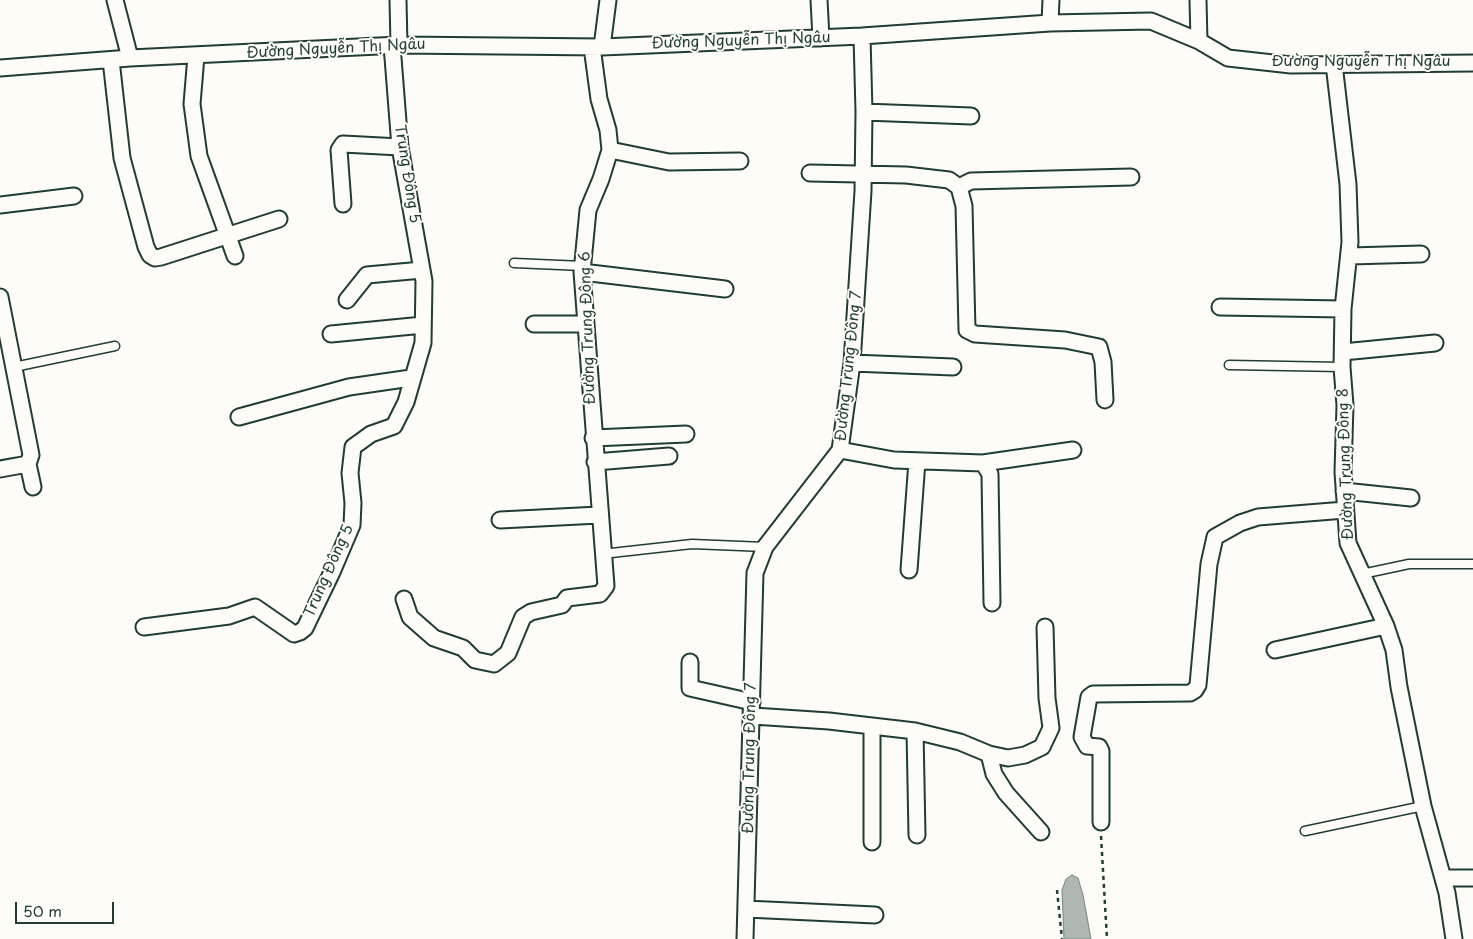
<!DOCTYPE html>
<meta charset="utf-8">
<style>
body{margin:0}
#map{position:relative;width:1473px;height:939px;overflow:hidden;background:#fdfcf7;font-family:"Playpen Sans",sans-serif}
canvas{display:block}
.scale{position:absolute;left:15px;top:902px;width:99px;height:22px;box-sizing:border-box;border:2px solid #1f3d34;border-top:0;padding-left:6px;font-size:15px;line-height:18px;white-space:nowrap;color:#1f3d34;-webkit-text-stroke:4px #fdfcf7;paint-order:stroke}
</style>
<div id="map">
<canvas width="1473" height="939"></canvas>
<div class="scale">50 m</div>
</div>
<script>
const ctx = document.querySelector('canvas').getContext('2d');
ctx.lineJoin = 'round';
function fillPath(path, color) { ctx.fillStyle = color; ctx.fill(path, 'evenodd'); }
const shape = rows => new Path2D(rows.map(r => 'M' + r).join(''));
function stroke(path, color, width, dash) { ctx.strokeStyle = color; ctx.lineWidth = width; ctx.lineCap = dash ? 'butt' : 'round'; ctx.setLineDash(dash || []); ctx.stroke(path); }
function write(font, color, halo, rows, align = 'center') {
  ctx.font = font + ' "Playpen Sans",sans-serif'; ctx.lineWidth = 4; ctx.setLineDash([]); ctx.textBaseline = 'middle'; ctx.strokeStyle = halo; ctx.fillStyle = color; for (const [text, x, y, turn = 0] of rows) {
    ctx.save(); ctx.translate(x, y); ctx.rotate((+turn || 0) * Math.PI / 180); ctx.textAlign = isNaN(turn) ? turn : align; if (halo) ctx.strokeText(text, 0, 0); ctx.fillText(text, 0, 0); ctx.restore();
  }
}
const water = shape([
 [1072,875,1078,878,1083,895,1091,939,1064,939,1062,890,1066,879,1072,875]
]);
fillPath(water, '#aeb8b1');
stroke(water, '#75877f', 1);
const service = shape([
 [514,263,583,266],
 [1229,365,1342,367],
 [14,367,115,346],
 [602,554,692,544,765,547],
 [1362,574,1409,564,1473,564],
 [1305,831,1423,806]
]);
const minor = shape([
 [115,0,130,58],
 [398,0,399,45],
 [819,0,821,38],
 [1198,0,1199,41],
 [1050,23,1051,0],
 [602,47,608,0],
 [196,56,192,104,199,156,235,256],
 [111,60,122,158,146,247,150,255,155,258,161,257,279,219],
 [1334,64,1348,184,1350,242,1343,309,1342,367,1345,405,1343,472,1348,543,1386,626,1394,650,1399,687,1423,806,1447,893,1454,939],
 [0,68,130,58,399,45,602,47,862,36,1050,23,1151,21,1199,41,1228,58,1291,65,1473,63],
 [864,112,971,116],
 [610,150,669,162,740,161],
 [810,173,906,175,949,180,959,187,964,206,967,330,975,334,1065,340,1099,347,1103,362,1105,400],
 [959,187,971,181,1131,177],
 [343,204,339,150,343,144,400,147],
 [0,205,74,196],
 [1350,256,1421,254],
 [582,272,725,289],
 [0,297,31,455,28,464,0,469],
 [347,300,367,275,422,270],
 [1220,307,1343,309],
 [534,324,585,324],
 [331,334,423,325],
 [1343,352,1435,343],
 [852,363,953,367],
 [239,417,349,387,411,378],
 [593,438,686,434],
 [840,450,894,460,983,463,1073,450],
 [595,462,669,456],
 [983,463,990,474,992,603],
 [28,464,33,487],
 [1344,491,1411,498],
 [500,520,599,515],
 [909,570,917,461],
 [404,599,410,617,434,638,463,648,475,660,494,664,508,653,523,617,531,612,562,605,567,598,600,594,606,586,582,272,588,210,601,179,610,150,608,130,599,99,592,47],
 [144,627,229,616,255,607,294,634,300,632,305,628,332,572,352,525,353,503,350,473,353,447,371,434,394,426,406,402,423,343,424,281,400,147,392,45],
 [1275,650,1386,626],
 [690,662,690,688,752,702],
 [753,716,829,721,915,731,960,742,989,754,1008,758,1025,755,1042,747,1051,728,1047,698,1045,627],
 [915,731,917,835],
 [989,754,994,774,1006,793,1041,832],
 [1101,822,1101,751,1099,747,1087,746,1082,737,1089,697,1093,694,1190,693,1195,690,1198,685,1209,564,1215,537,1240,523,1258,517,1345,510],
 [872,842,872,726],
 [1443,878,1473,878],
 [746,909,875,915],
 [745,939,755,573,765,547,840,450,852,363,863,191,864,112,862,36]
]);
stroke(service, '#1f3d34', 11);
stroke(minor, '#1f3d34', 19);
stroke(shape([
 [1101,836,1107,939],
 [1057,890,1062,939]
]), '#1f3d34', 2.5, [4, 4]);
stroke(service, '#fdfcf7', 8);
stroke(minor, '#fdfcf7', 15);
write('15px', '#1f3d34', '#fdfcf7', [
 ["Đường Nguyễn Thị Ngâu",741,41,-2],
 ["Đường Nguyễn Thị Ngâu",336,49,-3],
 ["Đường Nguyễn Thị Ngâu",1361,62],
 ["Trung Đông 5",407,174,81],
 ["Đường Trung Đông 6",588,328,-92],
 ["Đường Trung Đông 7",849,366,-84],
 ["Đường Trung Đông 8",1346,464,-92],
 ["Trung Đông 5",329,571,-66],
 ["Đường Trung Đông 7",750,758,-89]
]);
</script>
